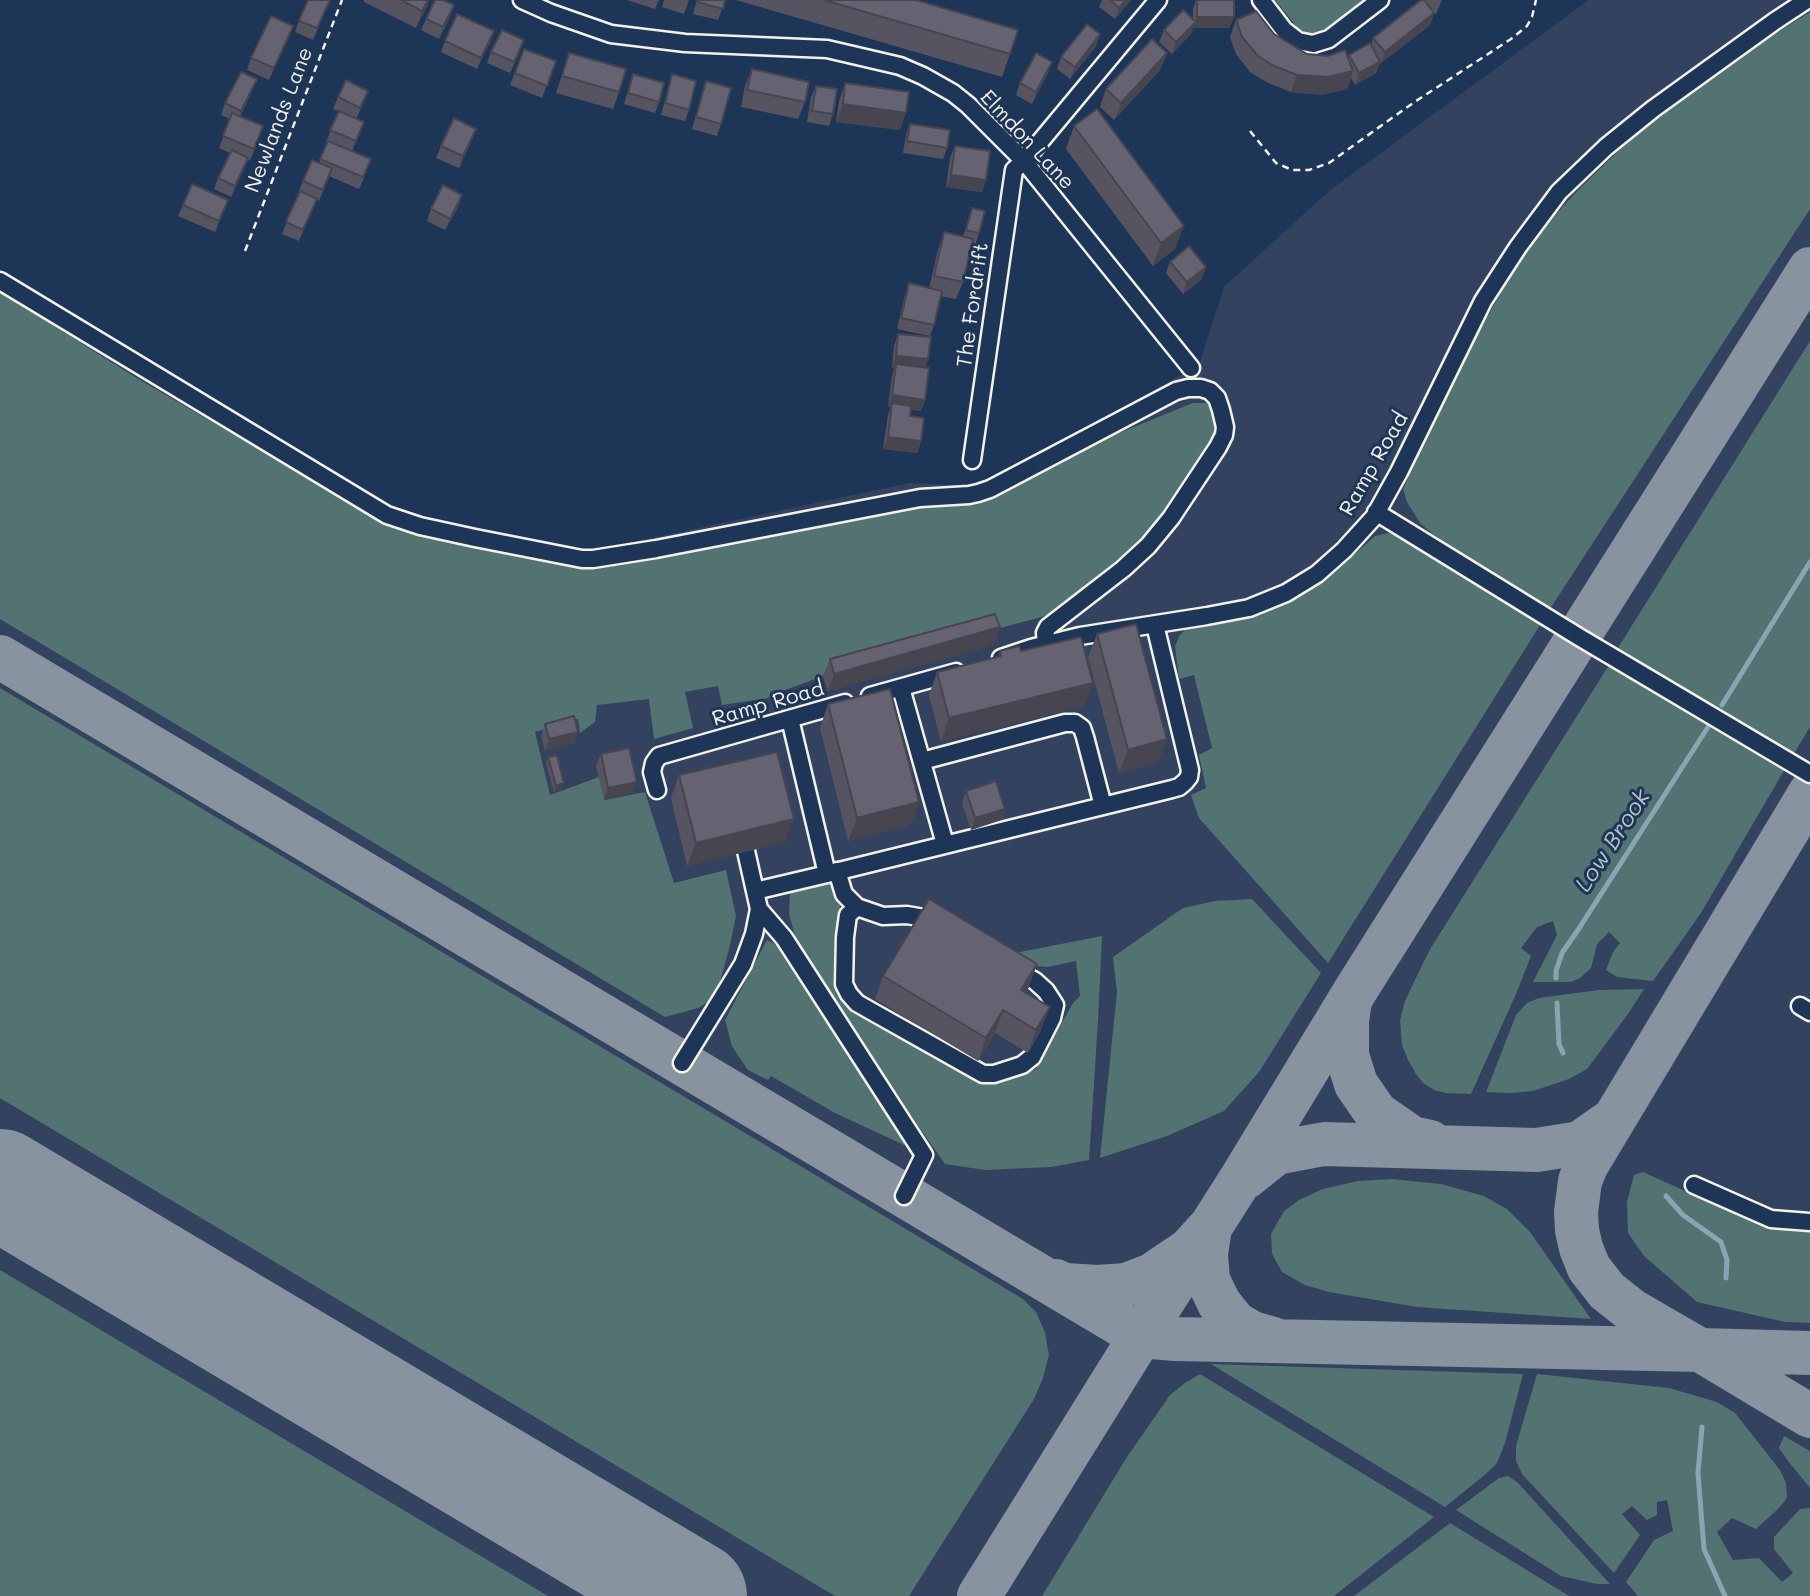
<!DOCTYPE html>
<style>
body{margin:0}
canvas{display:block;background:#1d3557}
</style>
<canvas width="1810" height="1596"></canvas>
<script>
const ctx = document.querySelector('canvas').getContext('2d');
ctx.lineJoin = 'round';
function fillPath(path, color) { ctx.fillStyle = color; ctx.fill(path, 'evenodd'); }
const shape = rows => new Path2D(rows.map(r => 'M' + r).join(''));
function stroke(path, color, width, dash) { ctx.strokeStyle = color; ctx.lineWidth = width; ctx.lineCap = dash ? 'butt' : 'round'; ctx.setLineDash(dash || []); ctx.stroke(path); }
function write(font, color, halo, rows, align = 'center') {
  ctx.font = font + ' Mali,sans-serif'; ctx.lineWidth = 6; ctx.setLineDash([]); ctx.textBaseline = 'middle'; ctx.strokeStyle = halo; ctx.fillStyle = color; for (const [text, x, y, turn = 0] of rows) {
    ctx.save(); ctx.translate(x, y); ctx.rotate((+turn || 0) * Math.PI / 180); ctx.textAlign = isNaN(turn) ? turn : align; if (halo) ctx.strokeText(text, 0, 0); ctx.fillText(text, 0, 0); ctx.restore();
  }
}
fillPath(shape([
 [1589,0,1810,0,1810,1596,0,1596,0,277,396,511,506,538,590,551,909,483,980,486,1199,365,1224,287,1329,191]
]), '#33425f');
fillPath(shape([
 [1275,0,1367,0,1322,32,1309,35,1299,30],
 [1810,12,1810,209,1548,612,1433,534,1420,523,1407,502,1403,489,1437,415,1480,330,1512,273,1546,225,1578,190,1636,134,1743,54],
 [0,292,135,377,236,436,397,522,596,564,882,507,981,497,1104,439,1193,403,1216,403,1220,417,1214,442,1169,508,1121,561,1081,598,1045,616,823,676,785,690,768,698,722,705,718,686,685,692,693,728,654,739,649,699,597,705,595,722,580,733,578,719,535,732,550,795,599,777,605,800,645,792,674,883,726,870,736,916,729,949,719,985,711,1000,698,1008,665,1017,0,619],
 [1810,341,1810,727,1792,757,1616,651],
 [1388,533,1401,535,1542,622,1328,963,1199,818,1191,795,1206,788,1199,755,1212,748,1194,675,1179,679,1175,646,1180,635,1186,629,1240,619,1285,603,1330,576,1375,536],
 [1611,662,1786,767,1701,913,1653,981,1617,977,1606,970,1613,952,1620,943,1609,932,1597,944,1591,968,1580,978,1571,982,1533,982,1557,935,1553,921,1537,927,1521,948,1531,956,1516,994,1471,1094,1446,1093,1434,1090,1423,1083,1416,1074,1408,1060,1402,1045,1400,1020,1405,1001,1424,961,1432,946],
 [0,688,1023,1299,1036,1312,1045,1333,1049,1355,1043,1378,1034,1399,909,1596,835,1596,0,1098],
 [834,881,840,902,842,933,855,1005,992,1083,1036,1069,1073,1003,1080,996,1076,961,1048,967,1025,965,1010,954,1102,936,1098,1021,1089,1160,1051,1167,985,1170,945,1164,919,1127,796,939,789,914,790,892],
 [1252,899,1321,973,1259,1072,1224,1111,1167,1136,1100,1158,1117,992,1113,957,1183,908,1215,901],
 [767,940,775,944,905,1143,904,1145,835,1113,771,1076,768,1080,748,1070,739,1057,732,1046,725,1020],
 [1644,989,1628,1014,1587,1069,1569,1079,1533,1091,1511,1093,1486,1092,1516,1015,1527,1003,1539,998,1599,990],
 [1643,1172,1767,1228,1810,1231,1810,1323,1785,1322,1697,1302,1644,1256,1628,1233,1627,1202,1634,1175],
 [1392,1179,1441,1184,1484,1196,1507,1209,1530,1232,1591,1319,1417,1307,1329,1292,1305,1285,1282,1272,1272,1254,1271,1234,1284,1211,1299,1200,1323,1189,1358,1181],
 [0,1270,548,1596,0,1596],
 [1211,1364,1523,1374,1505,1443,1497,1463,1487,1473,1445,1507],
 [1200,1374,1434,1517,1334,1596,1042,1596,1127,1457,1170,1395,1185,1383],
 [1537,1374,1669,1388,1717,1402,1735,1413,1780,1470,1786,1483,1787,1498,1778,1509,1756,1529,1732,1518,1717,1532,1733,1560,1759,1558,1782,1582,1793,1573,1774,1549,1774,1537,1800,1509,1810,1508,1810,1596,1638,1596,1626,1582,1654,1540,1673,1531,1667,1500,1657,1502,1657,1515,1647,1520,1632,1506,1622,1514,1640,1535,1614,1573,1522,1474,1516,1461,1516,1446],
 [1784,1436,1810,1451,1810,1488,1788,1461,1779,1448],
 [1508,1476,1518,1483,1610,1584,1597,1584,1561,1576,1456,1510,1499,1478],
 [1450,1523,1569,1596,1354,1596]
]), '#537372');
stroke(shape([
 [1722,705,1810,562],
 [1556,978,1556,971,1562,953,1578,930,1708,727],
 [1557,1003,1559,1044,1563,1053],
 [1666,1196,1683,1215,1721,1242,1727,1260,1726,1278],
 [1702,1427,1698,1473,1704,1549,1725,1596]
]), '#8ba4b1', 5);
stroke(shape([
 [0,657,1130,1330,1152,1337,1175,1339,1700,1350,1810,1416],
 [1810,793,1586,1166,1580,1181,1576,1212,1577,1230,1581,1248,1589,1268,1607,1291,1631,1310,1700,1350,1810,1353],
 [1350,1001,1347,1021,1347,1055,1356,1084,1376,1113,1412,1138,1430,1142],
 [1246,1177,1276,1153,1324,1144,1537,1150,1580,1143,1614,1119],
 [0,1221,39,1218,62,1221],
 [1056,1281,1065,1285,1098,1287,1126,1285,1152,1275,1189,1250,1210,1227,1206,1254,1208,1280,1219,1303,1235,1323,1252,1333,1273,1339],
 [979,1596,1142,1334,1239,1182,1357,988,1810,269]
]), '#8893a0', 44);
stroke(shape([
 [0,1184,692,1596]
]), '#8893a0', 110);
const minor = shape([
 [522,0,551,13,611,34,685,43,827,49,900,66,923,76,953,93,968,105,1024,161,1191,368],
 [1261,0,1284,30,1298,41,1313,44,1329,39,1380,0],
 [0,281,387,515,420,526,475,538,582,559,593,559,656,549,920,498,969,495,978,493,990,489,1176,391,1188,388,1201,388,1210,391,1217,398,1221,410,1225,427,1224,435,1218,447,1171,518,1148,546,1123,569,1048,627,1045,633,1046,644],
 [972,460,1014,170,1024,161,1158,0],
 [1376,512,1579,637,1810,774],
 [1001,658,1031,648,1080,636,1207,616,1249,608,1286,593,1317,574,1344,550,1374,517,1399,472,1483,301,1518,247,1559,192,1606,147,1653,109,1775,21,1807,0],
 [901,688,945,844],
 [870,696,956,672],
 [790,719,827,874,1172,789,1179,787,1185,782,1189,777,1190,770,1155,625],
 [922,761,1065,723,1075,723,1082,728,1085,737,1103,806],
 [657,790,652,772,654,763,659,756,845,703],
 [837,871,844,894,857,907,883,916,907,915,924,918,938,926],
 [755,891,827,874],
 [857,907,848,915,845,937,844,984,849,994,857,1003,871,1011,983,1074,994,1074,1022,1065,1032,1057,1052,1018,1055,1005,1046,991,1035,981,1015,970],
 [759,909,784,938,924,1155,904,1196],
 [1800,1006,1810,1012],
 [682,1063,743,964,754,934,759,909,746,851],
 [1694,1185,1771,1219,1810,1222]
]);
stroke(minor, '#f4f1e8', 21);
stroke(shape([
 [1250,131,1276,163,1292,170,1309,170,1329,163,1413,103,1511,39,1527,26,1532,17,1536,0],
 [245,251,342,0]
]), '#f4f1e8', 2.5, [7, 5]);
stroke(minor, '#1d3557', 16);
fillPath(shape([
 [330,0,313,40,295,32,299,21],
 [364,0,429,0,416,28,364,2],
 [627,0,659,0,655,9],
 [664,0,689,0,684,14,662,7],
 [697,0,725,0,718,20,693,14],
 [736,0,916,0,1010,54,1002,77],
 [1102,0,1131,0,1115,19,1099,7],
 [1196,0,1234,17,1229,28,1193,28,1191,34,1172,54,1159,42,1164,30,1193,20,1193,9],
 [1421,0,1442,0,1436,14,1434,13,1430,25,1380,64,1380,63,1376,73,1355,85,1351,78,1347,89,1322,95,1291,92,1266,82,1250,72,1236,54,1230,37,1236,20,1274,34,1307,54,1348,58,1349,55,1371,45,1373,38],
 [450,17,439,39,421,30,426,19],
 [293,26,269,80,247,70,251,58],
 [494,31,477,69,441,52,445,41],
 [1100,34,1096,46,1070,79,1057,69,1061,57],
 [524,49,556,61,542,98,510,85],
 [491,52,520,52,510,73,487,63],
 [569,53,619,92,613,109,556,93],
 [1167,53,1160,70,1114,120,1100,107,1106,89],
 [1052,62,1048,73,1032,104,1016,95,1020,83],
 [752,69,805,102,798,119,741,107,745,86],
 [633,74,659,102,655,113,624,104],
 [672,74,689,110,685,121,661,115],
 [706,81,721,124,717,136,692,129],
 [845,83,900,130,836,122,839,101],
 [816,86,833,114,829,126,807,122,811,97],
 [252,91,240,117,263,126,250,161,248,160,231,197,214,189,218,178,230,153,219,148,230,119,221,115,225,103],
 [338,97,364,102,356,119,364,122,352,151,367,171,359,189,329,176,319,201,316,200,299,241,282,234,303,181,319,163,328,142,326,142,339,111,333,109],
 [910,124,947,148,943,159,903,153,906,135],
 [1074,126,1175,249,1153,266,1066,149],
 [472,140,459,168,436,158,441,146],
 [955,146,986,180,982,192,946,187,950,158],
 [462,195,458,207,445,230,427,221,431,209],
 [228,200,215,232,178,216,183,205],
 [972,208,979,233,975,245,971,244,963,282,956,299,940,296,934,325,930,336,897,329,905,295,909,283,929,288,938,250,944,232,963,237],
 [1170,262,1202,279,1183,294,1166,273],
 [898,334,928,359,925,368,925,400,921,411,911,410,910,416,921,441,917,453,883,449,888,415,891,407,888,407,892,376,894,368,892,368,894,346],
 [1097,634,1158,763,1119,773,1088,657],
 [994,645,828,691,823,676,830,659],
 [1000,651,1021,651,1085,706,941,741,929,695,937,672,998,657],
 [828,704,911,825,848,841,820,728],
 [545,724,578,732,574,743,545,751,541,736],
 [601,754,633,793,604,800,596,766],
 [548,757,562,789,554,792,546,763],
 [679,775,785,842,687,866,671,798],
 [966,791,1005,809,1001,820,971,830,962,803],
 [883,976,1029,987,1025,993,1041,1030,1028,1053,995,1033,978,1061,875,999]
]), '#575461');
fillPath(shape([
 [428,0,429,0,427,7,416,28,422,11],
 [1126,0,1131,0,1115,19,1119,8],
 [454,5,450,17,439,39,443,27],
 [1434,13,1430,25,1380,64,1385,52],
 [1197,17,1234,17,1229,28,1193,28,1191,34,1172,54,1176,42,1195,23],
 [293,26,289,38,269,80,274,68],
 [494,31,490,43,477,69,481,58],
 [1100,34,1096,46,1070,79,1075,67],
 [524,40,520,52,510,73,514,62],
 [1167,53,1160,70,1114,120,1121,103],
 [1052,62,1048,73,1032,104,1036,92],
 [1380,62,1376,73,1355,85,1359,73],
 [1353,71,1347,89,1322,95,1291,92,1297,75],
 [257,79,252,91,237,123,241,111],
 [843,104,906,113,900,130,836,122],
 [476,129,472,140,459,168,463,156],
 [248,158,244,170,231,197,235,186],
 [951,175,986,180,982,192,946,187],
 [462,195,458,207,445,230,450,219],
 [1184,226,1175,249,1153,266,1161,243],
 [1206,267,1202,279,1183,294,1187,282],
 [896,356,928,359,924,371,896,364,894,368,892,368],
 [892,395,925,400,921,411,892,407,892,403,891,407,888,407],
 [888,437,921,441,917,453,883,449],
 [1000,627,994,645,828,691,834,674],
 [1093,683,1085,706,941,741,949,718],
 [578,732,574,743,545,751,549,739],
 [1167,739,1158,763,1119,773,1128,750],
 [637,782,633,793,604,800,608,788],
 [564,783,562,789,554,792,556,786],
 [919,802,911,825,848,841,857,818],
 [1005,809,1001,820,971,830,975,818],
 [794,819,785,842,687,866,696,843],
 [1037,964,1029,987,1013,1013,1021,990],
 [1050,1007,1041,1030,1028,1053,1036,1030],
 [1003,1010,995,1033,978,1061,986,1038]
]), '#47454f');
const building = shape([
 [308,0,330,0,317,28,299,21,308,0],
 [401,0,428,0,422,11,401,0],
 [435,0,443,0,454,5,443,27,426,19,435,0],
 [698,0,725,0,723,9,697,2,698,0],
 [824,0,916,0,1018,30,1010,54,824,0],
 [1110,0,1126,0,1119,8,1110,0],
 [1197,0,1234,0,1234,17,1197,17,1197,0],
 [1421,0,1424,0,1434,13,1385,52,1373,38,1421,0],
 [1183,10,1196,22,1176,42,1164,30,1183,10],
 [1256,11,1274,34,1307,54,1328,56,1345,50,1353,71,1328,77,1297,75,1272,65,1257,55,1242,37,1236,20,1256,11],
 [457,14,494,31,481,58,445,41,457,14],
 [271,16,293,26,274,68,251,58,271,16],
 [1087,24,1100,34,1075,67,1061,57,1087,24],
 [502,30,524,40,514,62,491,52,502,30],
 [1152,39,1167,53,1121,103,1106,89,1152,39],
 [1370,43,1380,62,1359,73,1349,55,1370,43],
 [524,49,556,61,547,86,515,73,524,49],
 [569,53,626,69,619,92,562,76,569,53],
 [1036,53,1052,62,1036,92,1020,83,1036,53],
 [752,69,809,82,805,102,747,90,752,69],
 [241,72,257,79,241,111,225,103,241,72],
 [633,74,664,83,659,102,628,93,633,74],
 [672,74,696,81,689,110,665,103,672,74],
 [346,80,368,91,360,108,338,97,346,80],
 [706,81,731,88,721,124,696,117,706,81],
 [845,83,909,92,906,113,843,104,845,83],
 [816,86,837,89,833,114,812,111,816,86],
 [1097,109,1184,226,1161,243,1074,126,1097,109],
 [339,111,364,122,356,141,330,130,339,111],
 [232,113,263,126,254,149,223,136,232,113],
 [454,118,476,129,463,156,441,146,454,118],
 [910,124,950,130,947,148,907,141,910,124],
 [328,141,371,159,363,177,320,159,328,141],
 [955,146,990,151,986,180,951,175,955,146],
 [232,150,248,158,235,186,218,178,232,150],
 [312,160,332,168,323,190,303,181,312,160],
 [192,184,228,200,219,221,183,205,192,184],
 [443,185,462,195,450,219,431,209,443,185],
 [300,191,317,199,303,230,286,222,300,191],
 [972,208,985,211,979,233,966,230,972,208],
 [944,232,973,239,963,282,934,276,944,232],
 [1189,246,1206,267,1187,282,1170,262,1189,246],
 [909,283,942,291,934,325,901,318,909,283],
 [898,334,931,337,928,359,896,356,898,334],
 [896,364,929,368,925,400,892,395,896,364],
 [892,403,911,406,910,416,924,418,921,441,888,437,892,403],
 [995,614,1000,627,834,674,830,659,995,614],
 [1136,624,1167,739,1128,750,1097,634,1136,624],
 [1081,637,1093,683,949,718,937,672,1001,656,1000,651,1019,646,1021,651,1081,637],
 [890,689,919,802,857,818,828,704,890,689],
 [574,716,578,732,549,739,545,724,574,716],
 [629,748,637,782,608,788,601,754,629,748],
 [777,752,794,819,696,843,679,775,777,752],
 [557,755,564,783,556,786,548,757,557,755],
 [996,781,1005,809,975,818,966,791,996,781],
 [929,899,1037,964,1021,990,1050,1007,1036,1030,1003,1010,986,1038,883,976,929,899]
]);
fillPath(building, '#656271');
stroke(building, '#47454f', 2);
write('21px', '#f4f1e8', '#1d3557', [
 ["Newlands Lane",279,120,-69],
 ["Elmdon Lane",1027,140,47],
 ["The Fordrift",973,305,-82],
 ["Ramp Road",1374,464,-60],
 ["Ramp Road",768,704,-16]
]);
write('italic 23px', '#b7c4c8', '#1d3557', [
 ["Low Brook",1613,841,-57]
]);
</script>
